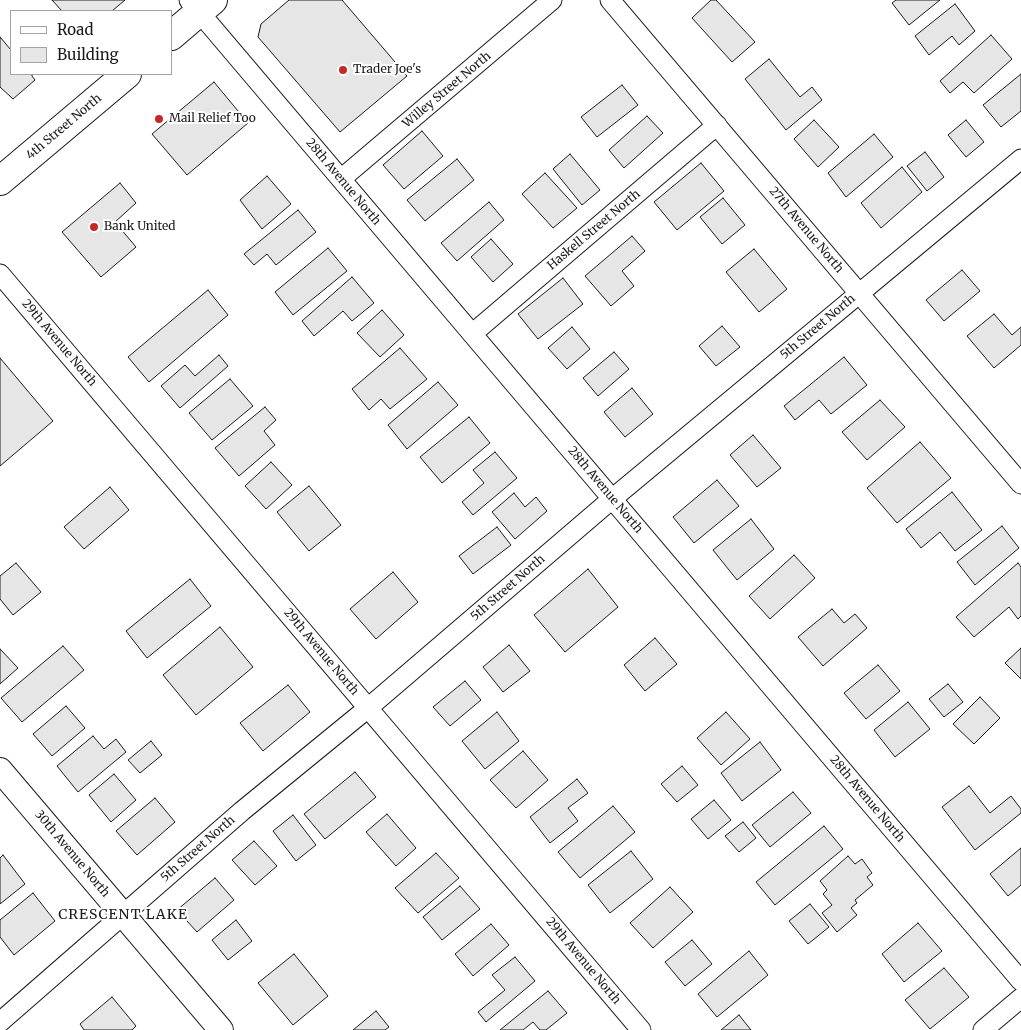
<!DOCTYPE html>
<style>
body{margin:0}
#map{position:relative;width:1021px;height:1030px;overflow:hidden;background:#fff;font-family:Merriweather,serif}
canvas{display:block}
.legend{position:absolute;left:10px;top:10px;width:162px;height:65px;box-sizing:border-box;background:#fff;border:1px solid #a3a3a3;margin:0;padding:6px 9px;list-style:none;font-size:15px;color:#1a1a1a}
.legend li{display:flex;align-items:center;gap:10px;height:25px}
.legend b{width:25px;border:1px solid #a3a3a3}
</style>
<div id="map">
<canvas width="1021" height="1030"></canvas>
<ul class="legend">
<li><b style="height:6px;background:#fff"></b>Road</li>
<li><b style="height:14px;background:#e6e6e6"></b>Building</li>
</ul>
</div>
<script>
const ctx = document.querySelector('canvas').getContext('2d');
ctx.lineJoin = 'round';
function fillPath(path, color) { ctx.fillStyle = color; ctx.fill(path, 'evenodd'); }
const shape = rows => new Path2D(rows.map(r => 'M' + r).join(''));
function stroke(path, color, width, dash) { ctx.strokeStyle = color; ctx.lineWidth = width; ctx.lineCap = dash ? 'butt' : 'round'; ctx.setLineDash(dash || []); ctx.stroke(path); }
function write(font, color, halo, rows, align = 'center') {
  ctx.font = font + ' Merriweather,serif'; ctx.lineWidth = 4; ctx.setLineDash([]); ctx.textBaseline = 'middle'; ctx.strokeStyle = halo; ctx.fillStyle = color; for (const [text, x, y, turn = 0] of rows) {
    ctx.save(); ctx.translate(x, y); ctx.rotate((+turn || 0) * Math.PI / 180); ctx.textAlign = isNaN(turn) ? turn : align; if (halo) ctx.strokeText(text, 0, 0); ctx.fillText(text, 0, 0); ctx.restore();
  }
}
const building = shape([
 [52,0,125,0,112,11,62,11,52,0],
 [289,0,342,0,407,76,340,132,258,37,261,24,289,0],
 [711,0,716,0,755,42,732,62,692,18,711,0],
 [896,0,940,0,909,25,892,3,896,0],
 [955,4,975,31,959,45,952,36,929,55,915,36,955,4],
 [991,35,1012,59,974,93,963,82,950,93,940,81,991,35],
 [0,37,11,50,11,74,32,74,32,76,35,80,13,99,0,87,0,37],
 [769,59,800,97,812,87,822,100,786,130,745,79,769,59],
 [1021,74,1021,111,1001,127,983,105,1021,74],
 [214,82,248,123,187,175,152,134,214,82],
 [622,85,638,105,597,137,581,117,622,85],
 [647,116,663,133,624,168,609,150,647,116],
 [814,120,839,147,818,167,794,139,814,120],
 [966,120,984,142,966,157,948,135,966,120],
 [422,131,443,156,404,189,383,165,422,131],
 [874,134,893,157,846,197,828,173,874,134],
 [925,152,944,177,927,191,907,166,925,152],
 [570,154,600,190,582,205,553,169,570,154],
 [457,159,474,180,425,221,407,200,457,159],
 [701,163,724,191,677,230,654,202,701,163],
 [902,167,922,192,881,228,861,203,902,167],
 [545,173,577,208,553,228,522,194,545,173],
 [267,176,291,204,262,229,240,200,267,176],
 [120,183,136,203,115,222,136,247,101,277,62,232,120,183],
 [723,198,745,225,722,244,700,217,723,198],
 [489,202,504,220,457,261,441,243,489,202],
 [298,210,316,232,276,265,267,254,254,265,244,254,298,210],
 [632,236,645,251,622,271,634,286,611,306,585,276,632,236],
 [491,239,513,264,493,282,471,257,491,239],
 [328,248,347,271,293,315,275,292,328,248],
 [754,249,787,289,759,312,726,272,754,249],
 [962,270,980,291,944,321,926,300,962,270],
 [352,277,374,303,352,321,343,311,314,336,302,321,352,277],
 [563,278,583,304,538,339,518,314,563,278],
 [208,290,228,315,149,382,128,357,208,290],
 [382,310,404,335,380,357,357,333,382,310],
 [994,314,1012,335,1021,327,1021,345,994,368,967,336,994,314],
 [722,326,740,347,716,366,699,346,722,326],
 [572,327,590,349,567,369,548,348,572,327],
 [400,348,427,379,390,409,381,399,369,410,352,389,400,348],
 [614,352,629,369,598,396,583,378,614,352],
 [219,355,228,366,180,408,161,386,185,365,195,376,219,355],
 [844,357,867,385,831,414,819,400,795,420,784,406,844,357],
 [0,358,53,421,0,466,0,358],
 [230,379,253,406,212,440,189,413,230,379],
 [438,382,458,405,407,449,388,425,438,382],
 [632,388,653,414,625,437,604,412,632,388],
 [880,400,905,427,867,460,842,432,880,400],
 [265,407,276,420,264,431,275,445,239,476,215,448,265,407],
 [469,417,490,443,442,483,420,457,469,417],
 [753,435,781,468,757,487,730,455,753,435],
 [920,442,951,478,897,523,867,488,920,442],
 [495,452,517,478,473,515,462,502,484,483,473,470,495,452],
 [271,462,292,485,266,509,245,486,271,462],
 [717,480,739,506,694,543,673,517,717,480],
 [309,486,341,525,309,551,277,512,309,486],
 [110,487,129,510,84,549,64,527,110,487],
 [952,492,982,530,955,551,940,532,921,548,906,529,952,492],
 [514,493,525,507,536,497,547,511,515,539,492,512,514,493],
 [751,519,774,549,737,580,713,550,751,519],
 [1002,526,1019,548,975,585,957,562,1002,526],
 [497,527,511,545,473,574,459,556,497,527],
 [794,555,815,578,770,619,749,596,794,555],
 [16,563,41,592,13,615,0,599,0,576,16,563],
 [1018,563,1021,567,1021,616,1018,619,1009,607,974,637,956,617,1018,563],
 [588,569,618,607,565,652,534,615,588,569],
 [393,572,418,602,376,639,350,609,393,572],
 [190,579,211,606,147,658,126,631,190,579],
 [832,609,844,623,855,614,867,628,823,666,798,637,832,609],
 [220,627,253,667,196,715,163,675,220,627],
 [655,638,677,664,645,691,624,665,655,638],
 [509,645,530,671,503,692,483,667,509,645],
 [63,646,84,670,22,722,1,698,63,646],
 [1021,648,1021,679,1005,663,1021,648],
 [0,649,18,668,0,684,0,649],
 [878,665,900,691,866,719,844,693,878,665],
 [465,681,481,700,450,726,433,707,465,681],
 [948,684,963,702,944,717,929,699,948,684],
 [288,685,310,712,263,751,240,723,288,685],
 [980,697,1000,718,974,744,953,724,980,697],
 [908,702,930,729,895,757,874,730,908,702],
 [66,706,85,728,52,756,33,734,66,706],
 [497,712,519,741,485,769,462,741,497,712],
 [726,712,750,739,721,765,697,738,726,712],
 [93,736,104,749,116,739,126,752,78,792,57,766,93,736],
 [151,741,162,755,140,773,128,760,151,741],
 [760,742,781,770,742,801,721,773,760,742],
 [523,751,548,780,516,808,490,780,523,751],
 [682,766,698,785,677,802,661,784,682,766],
 [355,772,376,797,325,839,304,814,355,772],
 [114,774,136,800,111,822,89,795,114,774],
 [577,779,588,793,568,808,578,821,550,843,530,817,577,779],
 [969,786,990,813,1011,796,1021,809,1021,813,975,850,942,807,969,786],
 [793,792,811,813,770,847,752,825,793,792],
 [155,798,175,822,137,855,116,831,155,798],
 [714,800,731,820,708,839,691,819,714,800],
 [613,806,635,832,580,878,558,852,613,806],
 [387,814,416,848,396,866,366,832,387,814],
 [293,815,316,845,296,861,273,831,293,815],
 [743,822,756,838,739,852,725,836,743,822],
 [824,826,843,849,775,905,756,882,824,826],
 [254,841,277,866,255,885,232,860,254,841],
 [1021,848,1021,885,1008,896,990,874,1021,848],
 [631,851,653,879,610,913,588,885,631,851],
 [436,853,459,878,418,913,395,888,436,853],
 [3,855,25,884,0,904,0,858,3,855],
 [848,856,855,864,862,859,872,873,867,877,873,885,855,900,857,903,851,908,857,915,837,932,822,913,832,905,823,894,827,890,820,881,848,856],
 [215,878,234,900,197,932,177,910,215,878],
 [460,886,480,909,442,940,423,917,460,886],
 [670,887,693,912,653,948,630,923,670,887],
 [33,893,55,921,14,955,0,937,0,920,33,893],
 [810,904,829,927,808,944,789,921,810,904],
 [236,920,252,941,228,960,212,940,236,920],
 [918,923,942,951,904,982,882,954,918,923],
 [491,924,509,945,473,976,455,954,491,924],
 [692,940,712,964,685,986,665,962,692,940],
 [749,951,768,975,717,1017,698,994,749,951],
 [294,954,328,996,293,1025,258,983,294,954],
 [515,957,535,981,486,1022,478,1012,505,990,492,975,515,957],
 [944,968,969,997,930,1029,905,1000,944,968],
 [548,991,567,1013,546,1030,540,1030,533,1022,523,1030,500,1030,548,991],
 [112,997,136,1026,132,1030,84,1030,80,1024,112,997],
 [376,1011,389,1027,385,1030,353,1030,376,1011],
 [739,1015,751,1030,721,1030,739,1015]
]);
fillPath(building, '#e6e6e6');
stroke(building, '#1a1a1a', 1);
const minor = shape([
 [189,0,1021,981],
 [610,0,1021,484],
 [341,179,552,0],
 [0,274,641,1030],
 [472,334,717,125],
 [0,1022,242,811,368,708,612,499,1021,159],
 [983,1030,1021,998]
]);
const tertiary = shape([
 [0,770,221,1030]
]);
const primary = shape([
 [171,36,213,0],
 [0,181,127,74]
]);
stroke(minor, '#1a1a1a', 21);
stroke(tertiary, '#1a1a1a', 26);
stroke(primary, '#1a1a1a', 30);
stroke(minor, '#fff', 19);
stroke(tertiary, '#fff', 24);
stroke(primary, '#fff', 28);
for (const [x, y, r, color] of [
 [343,70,5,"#c62828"],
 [159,119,5,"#c62828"],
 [94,227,5,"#c62828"]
]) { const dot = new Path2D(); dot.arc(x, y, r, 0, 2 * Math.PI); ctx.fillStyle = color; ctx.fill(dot); stroke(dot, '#fff', 2); }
write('12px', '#1a1a1a', '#fff', [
 ["Trader Joe's",353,70],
 ["Mail Relief Too",169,119],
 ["Bank United",104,227]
], 'left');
write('12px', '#1a1a1a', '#fff', [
 ["Willey Street North",447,90,-40],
 ["4th Street North",64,127,-40],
 ["28th Avenue North",343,182,50],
 ["Haskell Street North",594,230,-40],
 ["27th Avenue North",806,230,50],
 ["5th Street North",818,327,-40],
 ["29th Avenue North",59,343,50],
 ["28th Avenue North",605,490,50],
 ["5th Street North",508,588,-41],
 ["29th Avenue North",321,652,50],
 ["28th Avenue North",867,799,50],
 ["5th Street North",198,849,-41],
 ["30th Avenue North",72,854,50],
 ["29th Avenue North",583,961,50]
]);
ctx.letterSpacing = '1px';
write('14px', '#1a1a1a', '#fff', [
 ["CRESCENT LAKE",123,915]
]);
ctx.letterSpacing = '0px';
</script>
